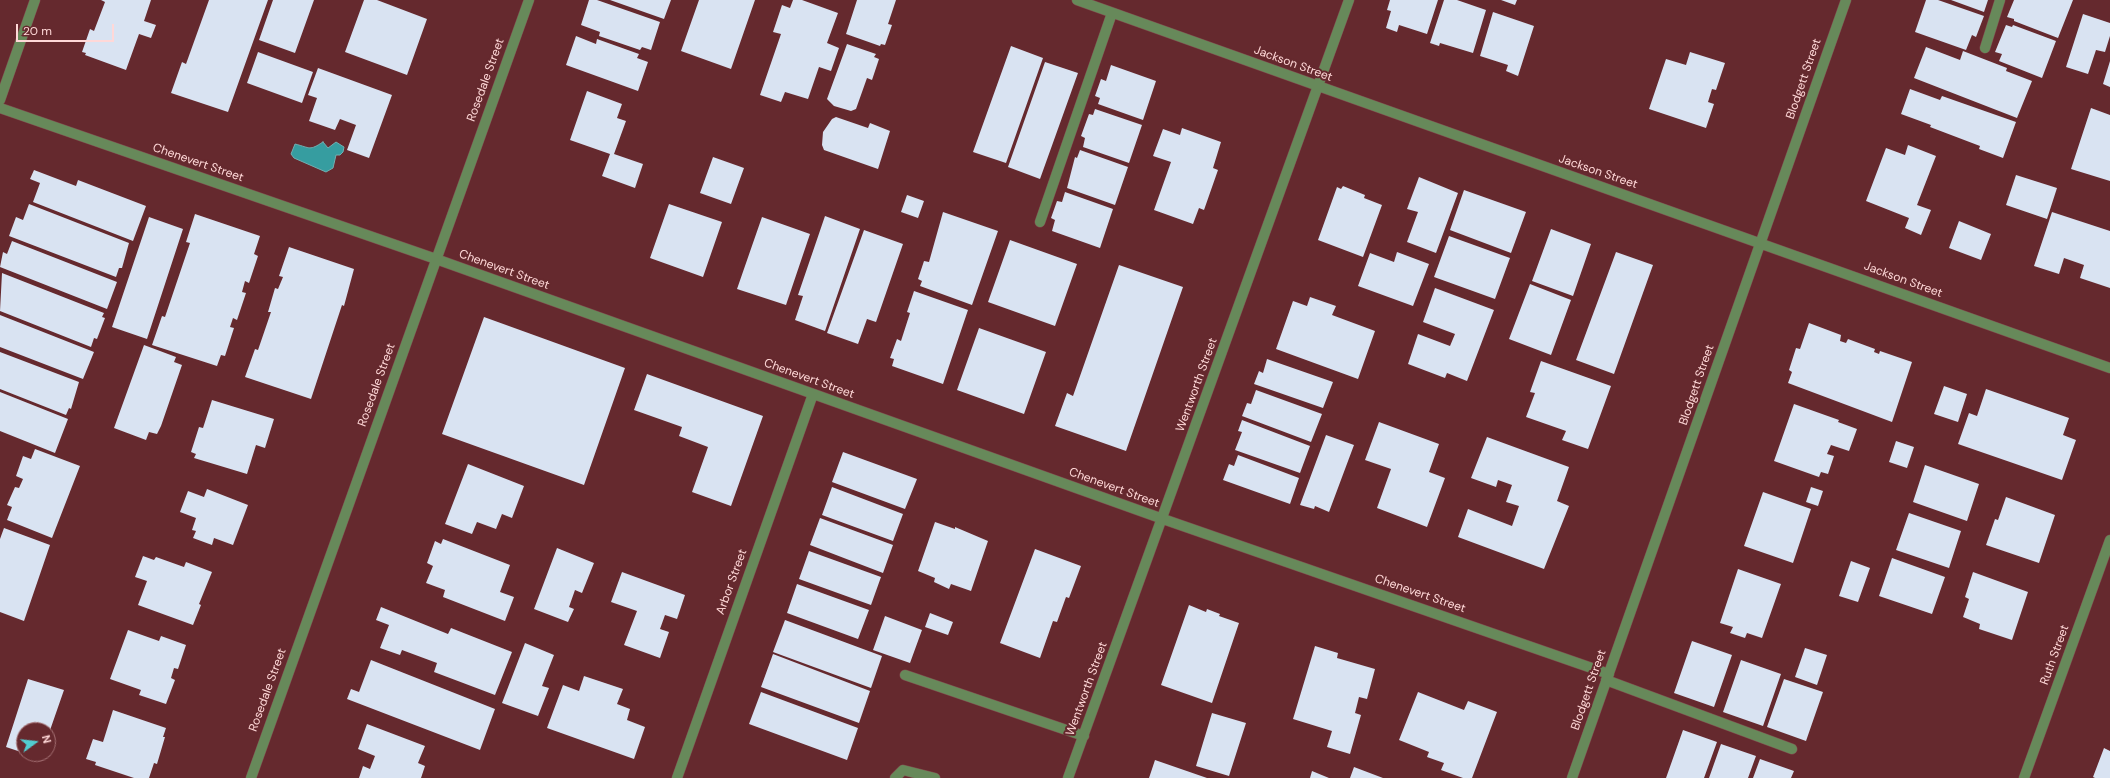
<!DOCTYPE html>
<html>
<head>
<meta charset="utf-8">
<style>
	body { margin:0 }
	#map { position:relative; width:2110px; height:778px; overflow:hidden; background:#65292e; font-family:"DM Sans",sans-serif }
	canvas { display:block }
	.north { position:absolute; left:16px; top:722px; width:40px; height:40px; box-sizing:border-box; background:#65292e; border:1px solid #a36f72; border-radius:50%; rotate:75deg; font-size:11px; font-weight:700; line-height:16px; text-align:center; color:#ffd8d8 }
	.north::after { content:''; display:block; margin:auto; width:14px; height:18px; background:#52cdd0; clip-path:polygon(50% 0,100% 100%,50% 72%,0 100%) }
	.scale { position:absolute; left:16px; top:24px; width:98px; height:18px; box-sizing:border-box; border:2px solid #ffd8d8; border-top:0; padding-left:5px; font-size:12px; line-height:14px; white-space:nowrap; color:#ffd8d8; -webkit-text-stroke:3px #65292e; paint-order:stroke }
</style>
</head>
<body>
<div id="map">
<canvas width="2110" height="778"></canvas>
<div class="north">N</div>
<div class="scale">20 m</div>
</div>
<script>
const g = document.querySelector('canvas').getContext('2d');
g.lineJoin = 'round';
function paint(path, color) {
  g.fillStyle = color;
  g.fill(path, 'evenodd');
}
function strokePath(path, color, width, dash) {
  g.strokeStyle = color;
  g.lineWidth = width;
  g.lineCap = dash ? 'butt' : 'round';
  g.setLineDash(dash || []);
  g.stroke(path);
}
function write(font, color, halo, rows, align = 'center') {
  g.font = font + ' "DM Sans",sans-serif';
  g.lineWidth = 4;
  g.setLineDash([]);
  g.textBaseline = 'middle';
  g.strokeStyle = halo;
  g.fillStyle = color;
  for (const [text, x, y, turn = 0] of rows) {
    g.save();
    g.translate(x, y);
    g.rotate((+turn || 0) * Math.PI / 180);
    g.textAlign = isNaN(turn) ? turn : align;
    if (halo) g.strokeText(text, 0, 0);
    g.fillText(text, 0, 0);
    g.restore();
  }
}
const water = new Path2D(`
	M323,142L328,148L336,142L344,147L343,152L340,155H336L333,168L326,172L294,158L291,154L295,144C311,148 309,151 323,142Z`);
paint(water, '#369da0');
strokePath(water, '#72afb1', 1);
paint(new Path2D(`
	M101,0H151L144,21L156,25L151,38L139,34L126,70L85,55L86,53L82,52L90,29L94,31L105,2Z
	M209,0H268L228,112L171,93L182,62L186,64Z
	M273,0H314L295,53L259,40Z
	M364,0H377L427,19L407,75L345,52Z
	M589,0H597L660,22L651,50L642,47L640,50L599,36L600,32L581,25Z
	M610,0H671L664,19Z
	M699,0H755L731,69L681,51Z
	M793,0H802L838,13L827,43L839,48L831,71L819,67L808,99L785,92L781,102L760,95L781,34L773,32L782,5L790,8Z
	M857,0H896L888,24L892,25L885,45L881,44L880,46L846,34Z
	M1390,0H1438L1427,34L1399,25L1397,32L1386,28L1391,11L1387,10Z
	M1444,0H1457L1486,10L1473,53L1440,43L1439,46L1430,43Z
	M1501,0H1517L1515,5Z
	M1926,0H1938L1984,16L1976,37L1972,35L1966,50L1915,32Z
	M1951,0H1988L1984,12Z
	M2014,0H2073L2058,38L2014,21V19L2007,17Z
	M1493,12L1534,26L1518,76L1506,71L1508,65L1480,56Z
	M2083,14L2110,23V36L2105,52L2096,50L2088,74L2066,67Z
	M2006,25L2012,27L2013,25L2056,41L2042,78L1999,61L2002,54L1995,52Z
	M576,36L596,44L597,39L639,54L637,58L648,62L638,91L566,65Z
	M847,44L876,54L874,57L879,59L872,80L867,78L856,109L851,111L834,106L827,99Z
	M1011,46L1043,58L1006,163L973,152Z
	M1926,47L1960,60L1963,51L2007,68L2006,71L2032,81L2017,118L1914,78Z
	M258,52L313,72L302,103L247,83Z
	M1690,52L1725,63L1716,90L1712,89L1708,102L1714,104L1706,128L1649,109L1666,59L1686,65Z
	M2110,61V87L2103,84Z
	M1045,62L1078,73L1040,179L1008,167Z
	M1111,65L1156,81L1143,120L1098,104L1100,98L1095,96L1101,79L1106,81Z
	M318,68L392,95L369,158L347,150L356,125L340,119L335,130L309,121L317,98L308,95Z
	M1910,89L1940,100L1942,96L2016,122L2003,158L1979,149L1980,146L1930,127L1931,125L1901,114Z
	M587,91L622,104L617,118L626,121L614,154L643,164L635,188L602,176L610,154L570,140Z
	M2091,108L2110,115V181L2071,169Z
	M1095,109L1142,125L1129,163L1083,147L1085,138L1081,136L1089,114L1093,115Z
	M836,117L868,128L870,123L890,131L878,169L824,150L822,145L823,132L832,119Z
	M1182,128L1221,142L1213,168L1218,170L1204,210L1199,208L1193,224L1154,210L1171,162L1153,156L1163,129L1180,135Z
	M1908,145L1936,156L1917,205L1931,210L1921,235L1905,228L1909,218L1866,201L1886,148L1905,155Z
	M1080,150L1128,167L1115,205L1067,188L1075,157L1077,158Z
	M713,157L744,168L731,204L700,193Z
	M34,170L76,186L78,180L146,206L133,241L33,202L40,183L30,179Z
	M2016,175L2057,188L2047,219L2006,205Z
	M1419,177L1458,193L1436,253L1407,242L1418,212L1407,209Z
	M1343,186L1365,195L1364,198L1382,205L1363,257L1318,240L1337,187L1341,189Z
	M1464,190L1526,212L1511,253L1450,230Z
	M1065,192L1113,209L1100,248L1052,231L1055,220L1051,218L1057,201L1062,202Z
	M907,195L924,201L918,218L901,212Z
	M29,204L129,243L122,268H119L116,277L9,236L16,217L23,220Z
	M669,204L722,222L703,277L650,258Z
	M943,212L998,231L972,305L920,286L922,281L918,279L924,261L929,262Z
	M2052,212L2110,231V288L2080,278L2084,265L2064,258L2059,274L2034,266Z
	M195,214L260,236L254,254L258,256L249,283L245,281L242,292L246,293L237,320L233,318L230,327L234,328L225,356L221,355L217,366L152,345L162,316L165,317L190,243L186,242Z
	M825,216L860,229L825,331L795,320L803,296L798,295Z
	M149,217L183,229L147,339L112,327Z
	M762,217L810,234L786,305L737,289Z
	M1959,221L1991,234L1981,260L1949,248Z
	M1551,229L1591,244L1573,296L1532,281Z
	M864,230L903,244L876,322L867,319L858,344L827,333Z
	M1449,236L1510,258L1495,299L1434,277Z
	M1010,240L1077,264L1055,326L988,302Z
	M12,241L117,282L107,309L0,267L3,252L7,254Z
	M289,247L354,269L344,306L342,305L311,399L245,377L255,349L258,350L271,312H268L275,288L278,289L283,277L279,276Z
	M1397,252L1429,264L1413,306L1358,286L1370,253L1394,262Z
	M1616,252L1653,265L1614,374L1576,360Z
	M1119,265L1183,287L1126,451L1055,426L1067,393L1073,396Z
	M2,273L104,313L102,317L105,318L97,339L94,338L91,347L0,311Z
	M1530,284L1571,300L1551,355L1509,339Z
	M1435,288L1494,310L1467,381L1447,373L1445,378L1408,364L1418,334L1450,346L1455,334L1423,322Z
	M914,291L968,310L943,384L892,366L894,359L890,358L897,339L901,341L910,313L907,312Z
	M1310,297L1336,306L1332,315L1375,331L1358,379L1276,349L1293,301L1307,306Z
	M0,315L94,352L83,379L0,347Z
	M484,317L625,368L584,485L442,434Z
	M1809,323L1841,335L1840,341L1846,343L1848,339L1875,349L1874,352L1879,354L1880,351L1912,362L1892,422L1788,383L1792,372L1789,370L1796,348L1800,349Z
	M979,328L1046,352L1024,414L957,390Z
	M144,345L176,357L174,362L182,365L161,426L157,434L149,432L146,440L114,428Z
	M0,352L79,382L71,409L69,408L66,415L0,389Z
	M1267,359L1333,382L1323,408L1254,384L1259,371L1263,373Z
	M1541,361L1611,386L1588,449L1562,440L1566,431L1526,417L1535,393L1530,392Z
	M647,374L763,416L731,506L692,492L708,447L679,436L682,427L634,410Z
	M1944,386L1967,394L1958,422L1934,414Z
	M1986,389L2069,418L2063,435L2076,440L2062,480L1958,444L1969,413L1977,416Z
	M1256,390L1322,414L1311,442L1242,416L1247,403L1251,404Z
	M0,392L68,419L55,453L0,431Z
	M212,400L274,419L265,448L256,445L247,474L194,458L196,454L191,452L199,427L203,428Z
	M1794,404L1839,420L1838,422L1857,429L1849,451L1831,445L1827,454L1834,456L1828,474L1821,472L1819,477L1774,461Z
	M1242,420L1310,446L1300,473L1235,450L1242,432L1238,431Z
	M1379,422L1439,444L1429,472L1445,478L1427,527L1377,508L1391,469L1365,460Z
	M1326,435L1354,445L1329,512L1315,506L1314,509L1300,505Z
	M1487,437L1569,467L1557,501L1569,506L1544,569L1458,537L1468,509L1512,526L1519,506L1506,502L1512,485L1498,480L1496,487L1471,478Z
	M1896,441L1914,447L1907,468L1889,462Z
	M35,449L80,466L52,538L7,520L12,507L7,505L15,487L19,488L23,479L16,476L23,456L31,459Z
	M843,452L917,479L905,509L832,482Z
	M1238,455L1299,478L1290,504L1223,480L1229,464L1234,466Z
	M468,464L524,486L512,518L502,514L496,529L477,522L472,534L445,524Z
	M1925,465L1979,484L1967,521L1913,502Z
	M832,487L903,514L893,541L822,515Z
	M1811,487L1823,491L1818,506L1806,502Z
	M207,489L248,505L233,545L214,538L212,545L193,538L196,531L192,530L196,518L180,512L188,491L204,497Z
	M1763,492L1811,509L1793,563L1744,546Z
	M2006,497L2055,515L2039,563L1986,545L1995,519L1998,520Z
	M1909,513L1961,531L1949,568L1896,550Z
	M820,518L893,545L883,573L810,545Z
	M935,522L955,529V527L988,541L971,591L951,584L949,589L934,582L935,578L918,571Z
	M4,528L50,545L24,621L0,612V539Z
	M443,539L510,565L500,592L514,597L505,621L443,597L445,590L426,583L433,566L427,563L435,541L441,544Z
	M557,548L594,563L582,593L575,590L569,607L574,609L568,622L534,609Z
	M1035,549L1081,566L1069,598L1066,597L1057,622L1053,621L1040,658L1000,643Z
	M809,551L881,577L871,605L799,579Z
	M143,556L154,560L156,557L184,567L186,562L212,572L199,604L201,605L193,625L138,605L147,581L135,577Z
	M1892,558L1945,577L1932,614L1879,596Z
	M1851,561L1870,568L1858,602L1839,596Z
	M1738,569L1781,584L1762,638L1747,633L1745,638L1730,633L1733,627L1720,623Z
	M622,572L685,595L677,619L665,615L660,629L669,632L660,658L624,645L637,611L611,602Z
	M1973,572L2028,592L2012,640L1979,629L1980,624L1963,617L1969,599L1965,597Z
	M797,584L869,610L858,639L787,613Z
	M1189,605L1206,612L1207,609L1220,614L1219,616L1239,623L1212,703L1161,685Z
	M381,607L448,634L451,628L512,652L495,695L434,672L437,663L402,650L400,655L380,648L389,625L376,620Z
	M930,613L953,622L948,635L925,627Z
	M885,616L922,630L910,663L873,650Z
	M785,620L882,656L871,688L773,652Z
	M128,630L159,641L161,636L186,645L178,669L174,668L171,678L175,680L166,704L139,695L141,690L110,679Z
	M1692,641L1732,655L1714,707L1674,693Z
	M525,643L554,655L542,686L549,688L538,716L502,703Z
	M1315,646L1338,653L1337,658L1375,669L1367,699L1359,697L1355,713L1361,715L1350,754L1327,747L1332,731L1293,719Z
	M1805,648L1827,655L1817,685L1795,677Z
	M773,654L870,691L859,723L761,687Z
	M371,660L495,709L480,750L347,699L351,689L359,692Z
	M1741,660L1781,674L1763,726L1723,712Z
	M584,676L623,689L617,704L630,709L627,720L645,727L634,759L547,728L563,685L579,691Z
	M28,679L64,690L48,736V730H24V753L6,747Z
	M1784,679L1823,692L1806,741L1767,727Z
	M761,692L858,728L847,760L749,724Z
	M1418,692L1464,710L1468,701L1497,712L1472,778H1463L1441,770L1444,763L1427,757L1429,752L1399,740Z
	M113,710L166,728L163,737H165L157,764L154,763L149,778H134L95,765L96,762L86,759L93,739L103,742Z
	M1212,713L1246,723L1229,776L1196,766Z
	M367,724L425,746L418,763L425,766L421,778H359L363,766L370,769L375,756L358,749Z
	M1683,730L1717,742L1704,778H1666Z
	M1721,744L1756,756L1748,778H1709Z
	M2104,748L2110,751V778H2095L2093,777Z
	M28,754H42L41,758Z
	M1760,759L1794,771L1791,778H1753Z
	M1155,760L1207,778H1149Z
	M1354,767L1383,778H1350Z
	M1312,771L1329,778H1310Z`), '#d9e3f2');
const minor = new Path2D(`
	M1077,0L2110,368
	M1985,48L2000,0
	M0,100L35,0
	M0,108L436,259L1163,519L1609,674
	M1040,222L1112,13
	M905,675L1084,736
	M1606,680L1792,749
	M251,778L529,0
	M677,778L813,394
	M895,778L903,770L935,778
	M1068,778L1349,0
	M1572,778L1846,0
	M2024,778L2110,540`);
strokePath(minor, '#81484d', 11);
strokePath(minor, '#67895a', 10);
write('12px', '#ffd8d8', '#65292e', [
	["Jackson Street",1293,64,20],
	["Blodgett Street",1804,79,-71],
	["Rosedale Street",486,80,-70],
	["Chenevert Street",198,163,19],
	["Jackson Street",1598,172,19],
	["Chenevert Street",504,270,20],
	["Jackson Street",1903,280,20],
	["Chenevert Street",809,379,20],
	["Rosedale Street",377,385,-70],
	["Wentworth Street",1197,385,-70],
	["Blodgett Street",1697,385,-71],
	["Chenevert Street",1114,488,20],
	["Arbor Street",732,582,-70],
	["Chenevert Street",1420,594,19],
	["Ruth Street",2055,655,-70],
	["Wentworth Street",1087,689,-70],
	["Rosedale Street",268,690,-70],
	["Blodgett Street",1589,690,-71]
]);
</script>
</body>
</html>
